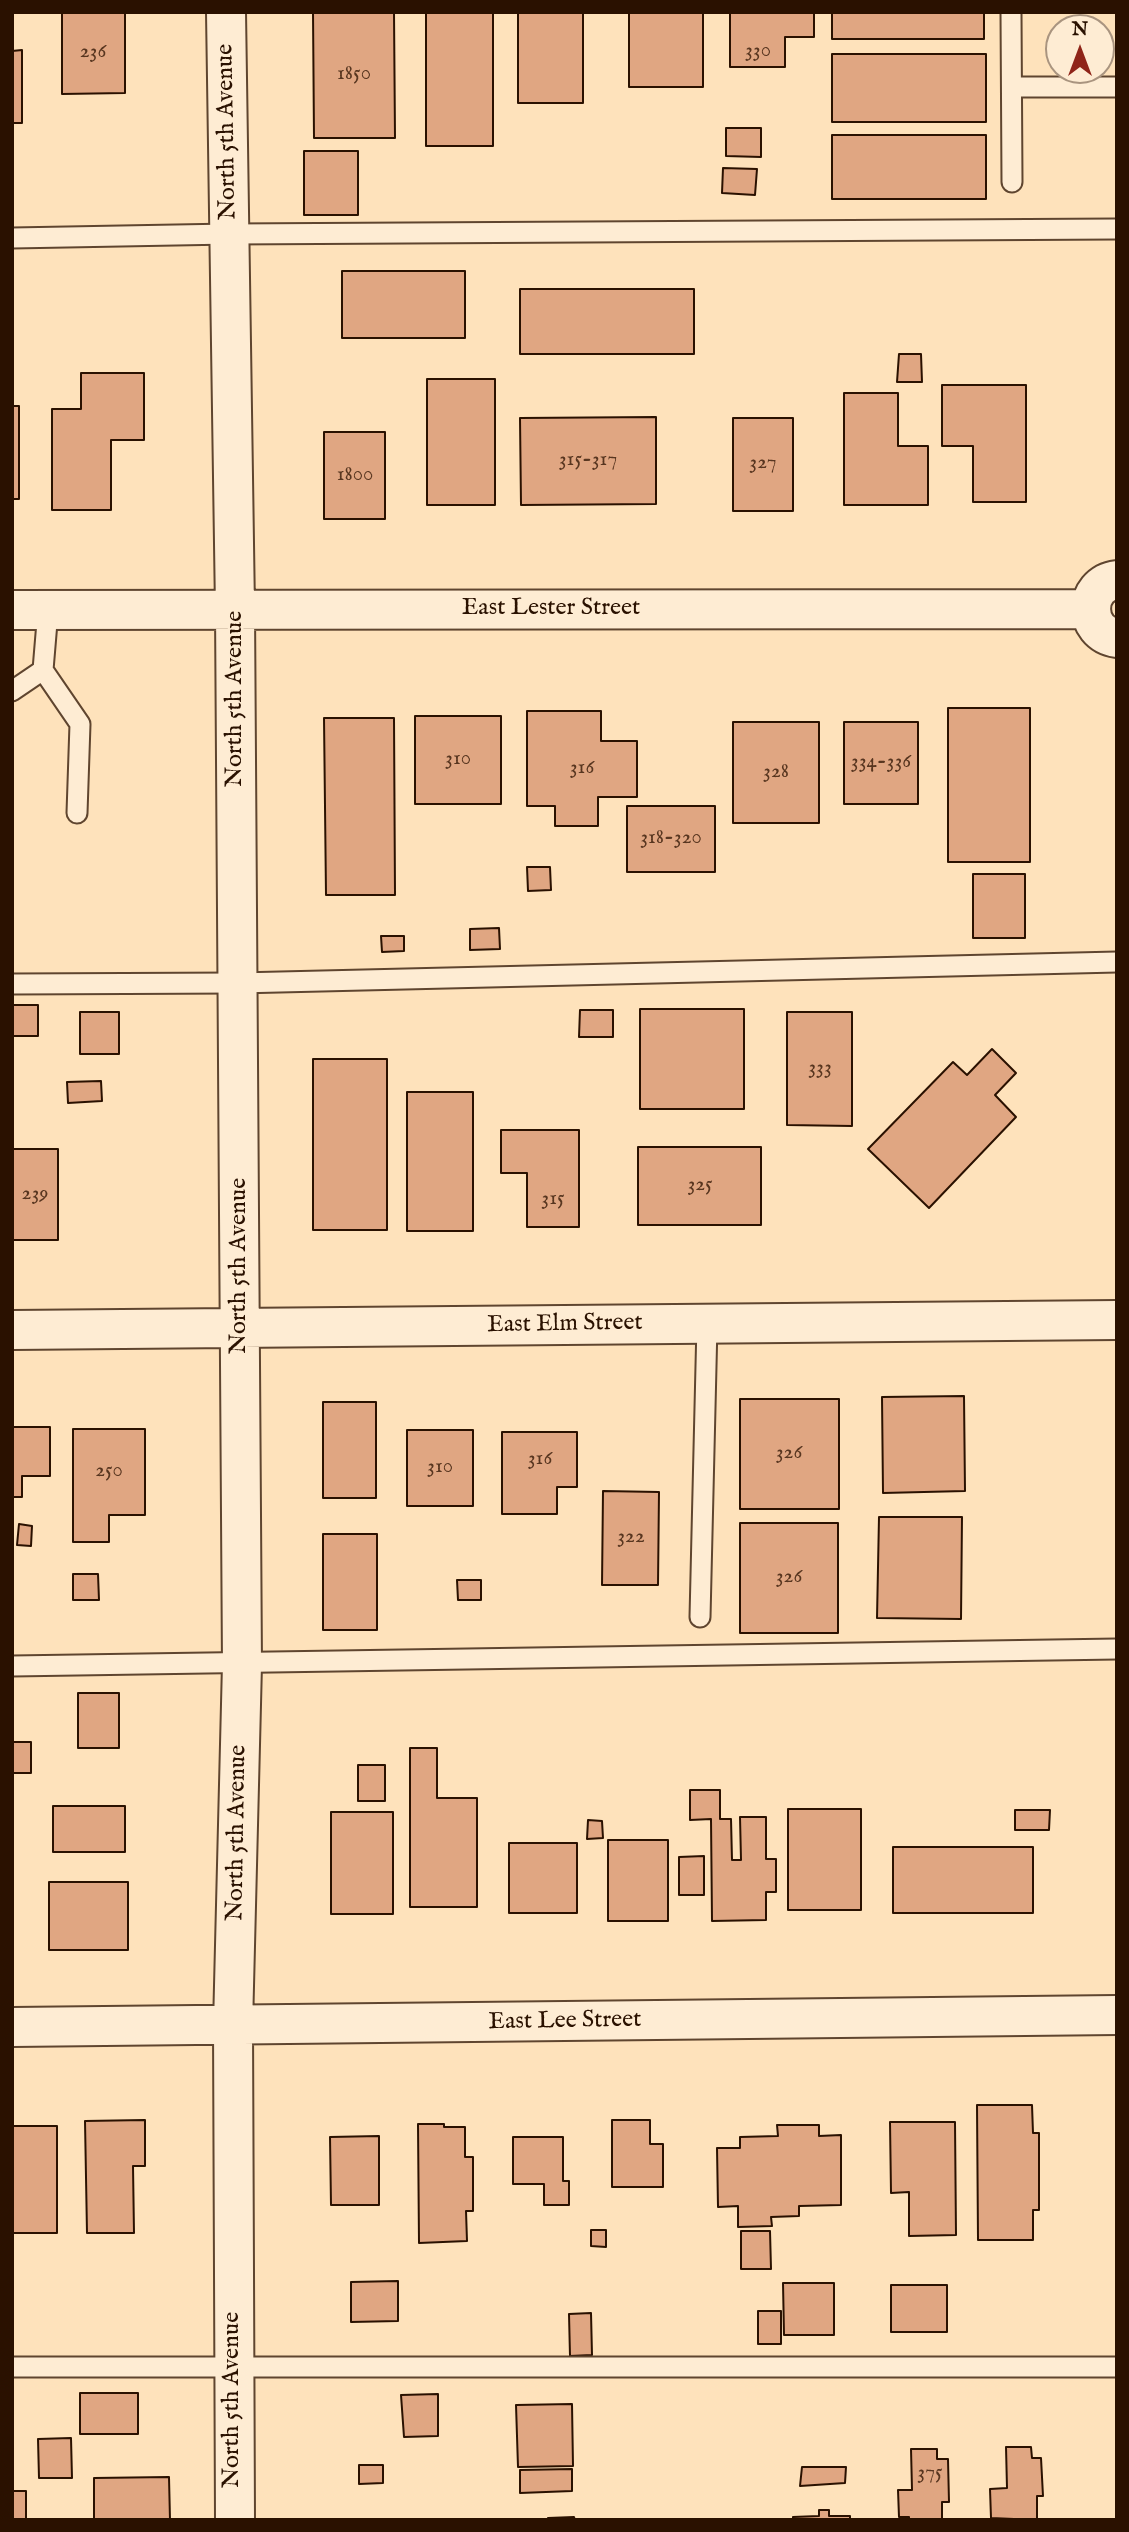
<!DOCTYPE html>
<html>
<head>
<meta charset="utf-8">
<style>
	body { margin:0 }
	#map { position:relative; width:1129px; height:2532px; overflow:hidden; background:#fee2bb; font-family:"IM FELL English",serif }
	canvas { display:block }
	.frame { position:absolute; inset:0; border:14px solid #2a1100; pointer-events:none }
	.north { position:absolute; left:1045px; top:14px; width:70px; height:70px; box-sizing:border-box; background:#feecd3; border:2px solid #a9947f; border-radius:50%; rotate:0deg; font-size:19px; font-weight:700; line-height:28px; text-align:center; color:#2a1100 }
	.north::after { content:''; display:block; margin:auto; width:24px; height:32px; background:#8f2418; clip-path:polygon(50% 0,100% 100%,50% 72%,0 100%) }
</style>
</head>
<body>
<div id="map">
<canvas width="1129" height="2532"></canvas>
<div class="frame"></div>
<div class="north">N</div>
</div>
<script>
const g = document.querySelector('canvas').getContext('2d');
g.lineJoin = 'round';
function paint(path, color) {
  g.fillStyle = color;
  g.fill(path, 'evenodd');
}
function strokePath(path, color, width, dash) {
  g.strokeStyle = color;
  g.lineWidth = width;
  g.lineCap = dash ? 'butt' : 'round';
  g.setLineDash(dash || []);
  g.stroke(path);
}
function write(font, color, halo, rows, align = 'center') {
  g.font = font + ' "IM FELL English",serif';
  g.lineWidth = 5;
  g.setLineDash([]);
  g.textBaseline = 'middle';
  g.strokeStyle = halo;
  g.fillStyle = color;
  for (const [text, x, y, turn = 0] of rows) {
    g.save();
    g.translate(x, y);
    g.rotate((+turn || 0) * Math.PI / 180);
    g.textAlign = isNaN(turn) ? turn : align;
    if (halo) g.strokeText(text, 0, 0);
    g.fillText(text, 0, 0);
    g.restore();
  }
}
const building = new Path2D(`
	M62,12H125V93L62,94Z
	M313,12H394L395,138H314Z
	M426,12H493V146H426Z
	M518,12H583V103H518Z
	M629,12H703V87H629Z
	M730,12H814V37H785V67H730Z
	M832,12H984V39H832Z
	M22,50V123H12V51Z
	M832,54H986V122H832Z
	M726,128H761V157L726,156Z
	M832,135H986V199H832Z
	M304,151H358V215H304Z
	M723,168L757,169L755,195L722,193Z
	M342,271H465V338H342Z
	M520,289H694V354H520Z
	M899,354H921L922,382H897Z
	M81,373H144V440H111V510H52V409H81Z
	M427,379H495V505H427Z
	M942,385H1026V502H973V446H942Z
	M844,393H898V446H928V505H844Z
	M12,406H19V499H12Z
	M656,417V504L521,505L520,418Z
	M733,418H793V511H733Z
	M324,432H385V519H324Z
	M948,708H1030V862H948Z
	M527,711H601V741H637V797H598V826H555V806H527Z
	M415,716H501V804H415Z
	M324,718H394L395,895H326Z
	M733,722H819V823H733Z
	M844,722H918V804H844Z
	M627,806H715V872H627Z
	M527,867H550L551,890L528,891Z
	M973,874H1025V938H973Z
	M499,928L500,949L470,950V929Z
	M381,936H404V951L382,952Z
	M12,1005H38V1036H12Z
	M640,1009H744V1109H640Z
	M580,1010H613V1037H579Z
	M80,1012H119V1054H80Z
	M787,1012H852V1126L787,1125Z
	M992,1049L1016,1073L995,1095L1016,1117L929,1208L868,1149L953,1062L967,1075Z
	M313,1059H387V1230H313Z
	M101,1081L102,1101L68,1103L67,1082Z
	M407,1092H473V1231H407Z
	M501,1130H579V1227H527V1173H501Z
	M638,1147H761V1225H638Z
	M12,1149H58V1240H12Z
	M964,1396L965,1491L883,1493L882,1397Z
	M740,1399H839V1509H740Z
	M323,1402H376V1498H323Z
	M12,1427H50V1476H22V1497H12Z
	M73,1429H145V1515H109V1542H73Z
	M407,1430H473V1506H407Z
	M502,1432H577V1487H557V1514H502Z
	M603,1491L659,1492L658,1585H602Z
	M879,1517H962L961,1619L877,1618Z
	M740,1523H838V1633H740Z
	M19,1524L32,1526L31,1546L17,1545Z
	M323,1534H377V1630H323Z
	M73,1574H98L99,1600H73Z
	M457,1580H481V1600H458Z
	M78,1693H119V1748H78Z
	M12,1742H31V1773H12Z
	M410,1748H437V1798H477V1907H410Z
	M358,1765H385V1801H358Z
	M690,1790H720V1819H731L732,1860H741L740,1817H766V1859H776V1892H766V1920L712,1921L711,1819L690,1820Z
	M53,1806H125V1852H53Z
	M788,1809H861V1910H788Z
	M1015,1810H1050L1049,1830H1015Z
	M331,1812H393V1914H331Z
	M588,1820L602,1821L603,1838L587,1839Z
	M608,1840H668V1921H608Z
	M509,1843H577V1913H509Z
	M893,1847H1033V1913H893Z
	M704,1856V1895H679V1857Z
	M49,1882H128V1950H49Z
	M977,2105H1032L1033,2133H1039V2210H1033V2240H978Z
	M145,2120V2166H133L134,2233H87L85,2121Z
	M612,2120H650V2144H663V2187H612Z
	M890,2122H955L956,2235L909,2236V2192L891,2193Z
	M418,2124H444V2127H465V2157H473V2211H466L467,2241L419,2243Z
	M777,2125H819V2136L841,2135V2205L799,2206V2216L771,2217L772,2226L738,2227V2206L718,2207L717,2148H740V2137L778,2136Z
	M12,2126H57V2233H12Z
	M379,2136V2205H331L330,2137Z
	M513,2137H563V2181H569V2205H544V2184H513Z
	M591,2230H606V2247L591,2246Z
	M741,2231H770L771,2269H741Z
	M398,2281V2321L351,2322V2282Z
	M783,2283H834V2335H784Z
	M891,2285H947V2332H891Z
	M758,2311H781V2344H758Z
	M591,2313L592,2355L570,2356L569,2314Z
	M80,2393H138V2434H80Z
	M438,2394V2436L404,2437L401,2395Z
	M572,2404L573,2466L518,2467L516,2405Z
	M71,2438L72,2478H39L38,2439Z
	M1006,2447H1031L1032,2458H1041L1043,2496H1037V2520L991,2518L990,2489L1007,2488Z
	M911,2449H937V2459H948L949,2502H942V2520H909V2517H899L898,2490H912Z
	M359,2465H383V2483L359,2484Z
	M802,2467H846L845,2483L800,2486Z
	M572,2469V2491L520,2493V2470Z
	M169,2477L170,2520H94V2478Z
	M12,2491H26V2520H12Z
	M819,2510H829V2516H850V2520H793V2517L819,2516Z
	M574,2517L575,2520H548V2518Z`);
paint(building, '#e0a682');
strokePath(building, '#2a1100', 2);
const service = new Path2D(`
	M1011,12L1012,182
	M1012,87H1117
	M12,238L230,234L1117,229
	M43,670L80,724L77,813
	M12,691L43,670L48,610
	M12,984L238,983L1117,962
	M700,1617L707,1324
	M12,1666L1117,1649
	M12,2367H1117`);
const minor = new Path2D(`
	M226,12L235,609L242,1664L233,2026L235,2520
	M1117,580C1083,584 1082,633 1117,638
	M12,610L1090,609
	M12,1330L1117,1320
	M12,2027L1117,2015`);
strokePath(service, '#5f452f', 23);
strokePath(minor, '#5f452f', 42);
strokePath(service, '#feecd3', 19);
strokePath(minor, '#feecd3', 38);
write('21px', '#583620', null, [
	["330",758,52],
	["236",93,53],
	["1850",354,75],
	["315-317",588,461],
	["327",763,464],
	["1800",355,476],
	["310",458,760],
	["334-336",881,763],
	["316",582,769],
	["328",776,773],
	["318-320",671,839],
	["333",820,1069],
	["325",700,1186],
	["239",35,1195],
	["315",553,1200],
	["326",789,1454],
	["316",540,1460],
	["310",440,1468],
	["250",109,1472],
	["322",631,1538],
	["326",789,1578],
	["375",930,2474]
]);
write('24px', '#2a1100', '#feecd3', [
	["North 5th Avenue",228,132,-91],
	["East Lester Street",551,609],
	["North 5th Avenue",236,699,-90],
	["North 5th Avenue",240,1266,-90],
	["East Elm Street",565,1325,-1],
	["North 5th Avenue",238,1833,-89],
	["East Lee Street",565,2022,-1],
	["North 5th Avenue",233,2400,-90]
]);
</script>
</body>
</html>
